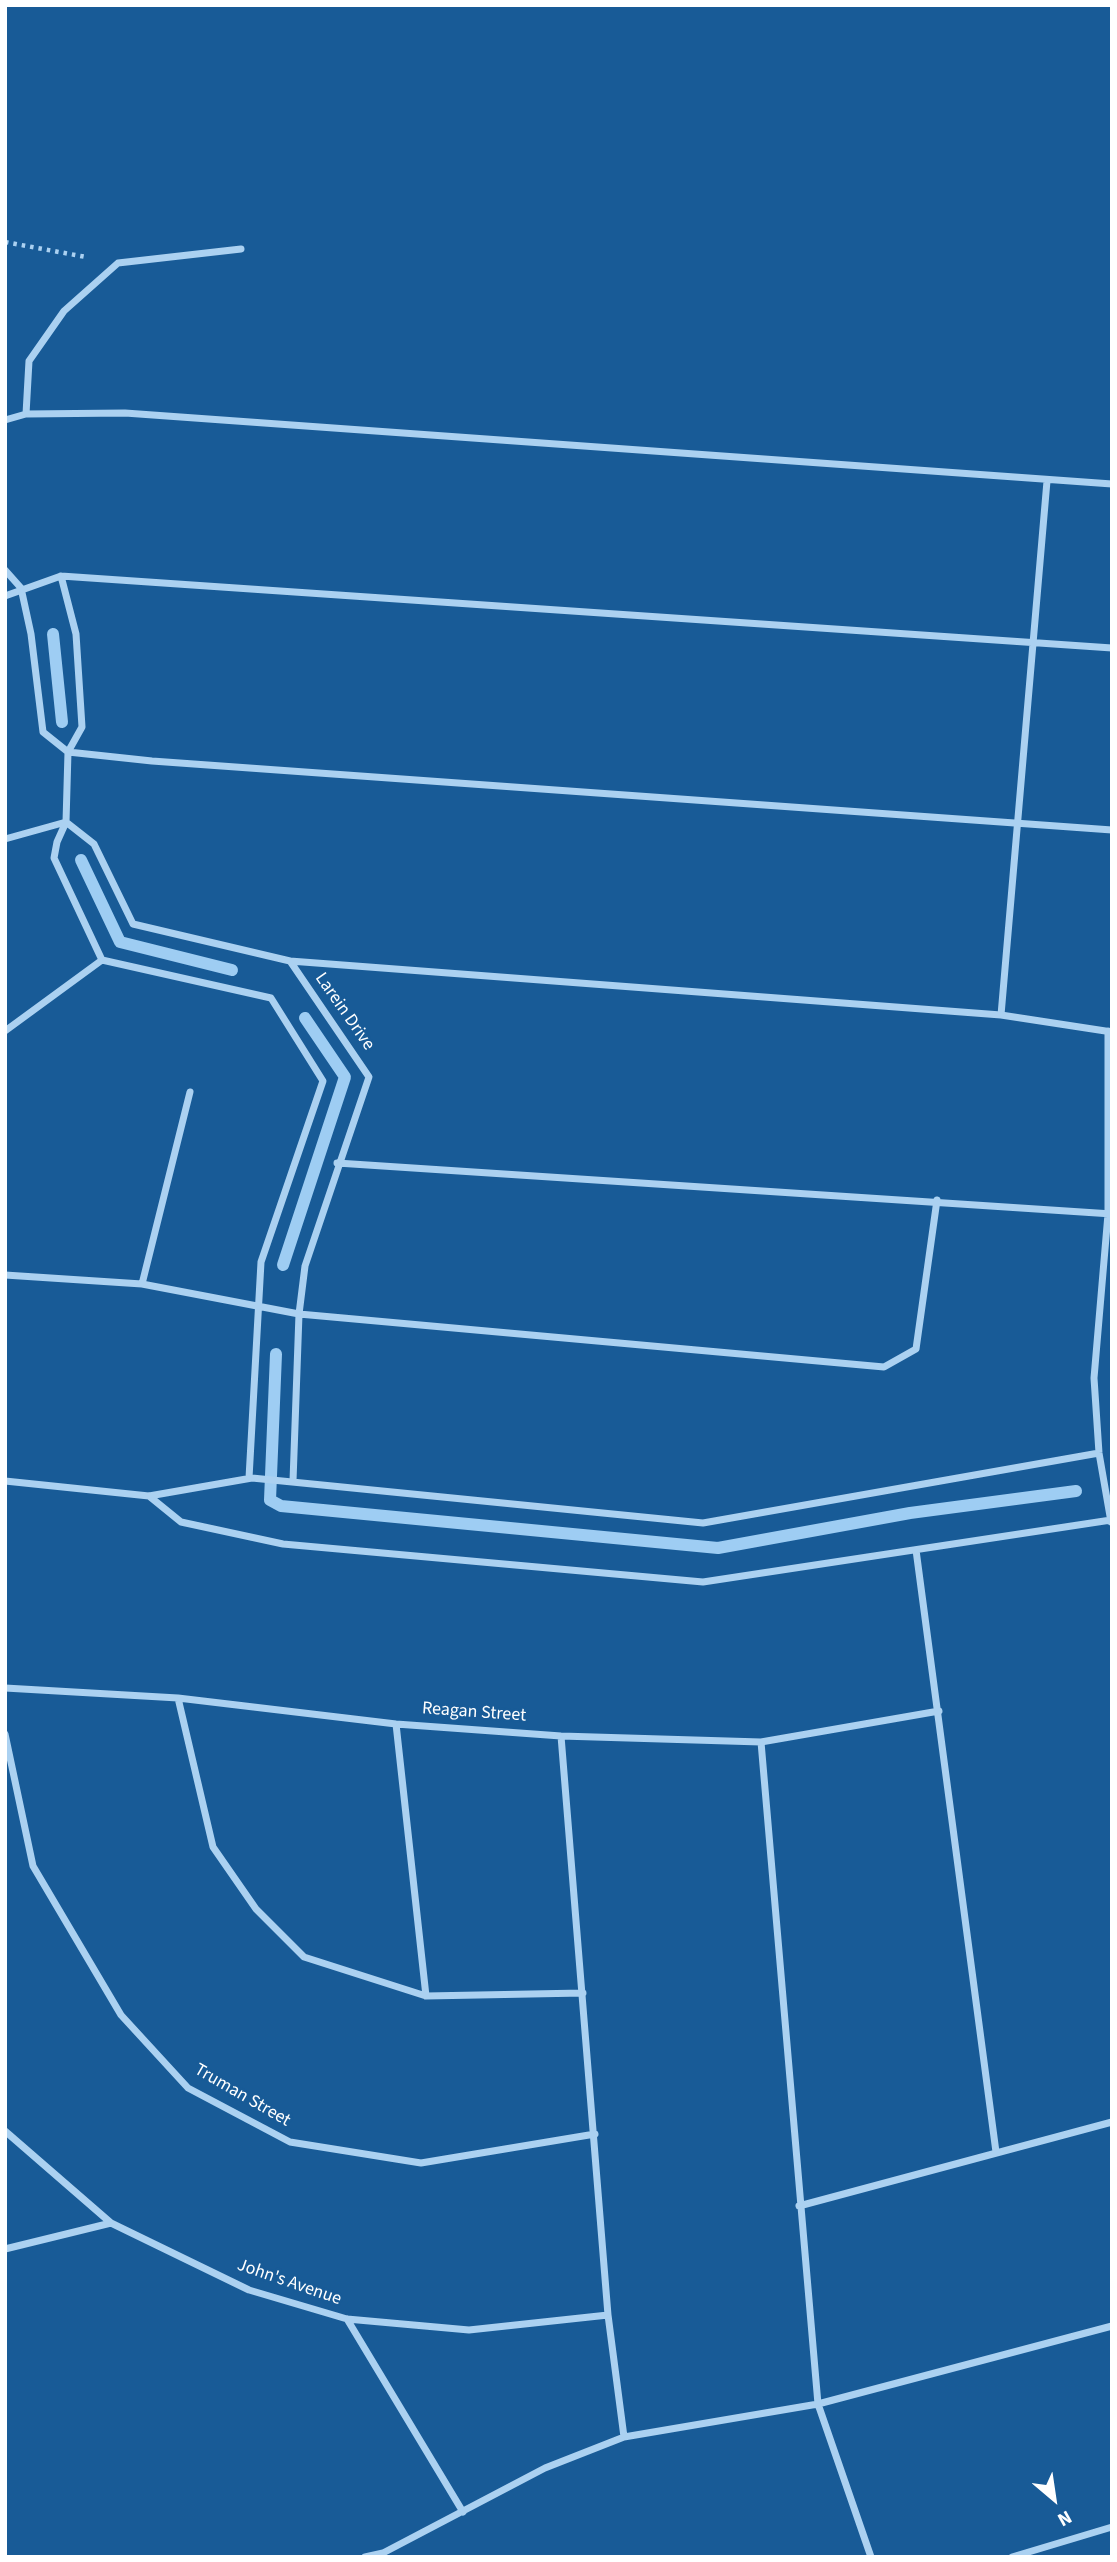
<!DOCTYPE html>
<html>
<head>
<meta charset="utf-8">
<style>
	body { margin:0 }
	#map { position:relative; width:1117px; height:2562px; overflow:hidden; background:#185b97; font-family:"Source Sans 3",sans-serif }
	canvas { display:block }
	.frame { position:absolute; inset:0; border:7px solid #fff; pointer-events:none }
	.north { position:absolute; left:1019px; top:2464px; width:70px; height:70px; -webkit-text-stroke:5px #185b97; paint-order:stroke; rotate:151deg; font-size:19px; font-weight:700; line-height:28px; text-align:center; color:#fff }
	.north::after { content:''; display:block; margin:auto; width:24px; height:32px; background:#fff; clip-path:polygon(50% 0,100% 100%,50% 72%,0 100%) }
</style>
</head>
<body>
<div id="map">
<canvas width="1117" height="2562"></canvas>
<div class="frame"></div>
<div class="north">N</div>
</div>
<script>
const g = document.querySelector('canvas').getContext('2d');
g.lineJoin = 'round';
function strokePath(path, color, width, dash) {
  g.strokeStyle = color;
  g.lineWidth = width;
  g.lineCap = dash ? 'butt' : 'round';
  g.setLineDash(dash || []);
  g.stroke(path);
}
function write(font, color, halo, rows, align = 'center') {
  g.font = font + ' "Source Sans 3",sans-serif';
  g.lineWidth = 5;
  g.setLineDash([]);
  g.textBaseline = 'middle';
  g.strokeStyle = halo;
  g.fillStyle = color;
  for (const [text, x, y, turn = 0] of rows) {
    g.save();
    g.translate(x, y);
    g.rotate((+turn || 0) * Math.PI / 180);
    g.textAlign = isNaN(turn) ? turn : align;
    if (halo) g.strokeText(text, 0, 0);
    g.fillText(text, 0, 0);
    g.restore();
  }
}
strokePath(new Path2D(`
	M53,634L62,722
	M81,860L120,942L232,970
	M283,1265L345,1077L305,1018
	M276,1354L270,1500L281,1506L718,1548L910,1513L1076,1491`), '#9ecdf3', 12);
strokePath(new Path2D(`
	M5,242L86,257`), '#abd1f1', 4.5, [3.5, 5]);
strokePath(new Path2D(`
	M241,249L118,263L64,311L29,361L26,414L125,413L1112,484
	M5,420L26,414
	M5,570L21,588
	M61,576L76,634L82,727L68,752L66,822L57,842L54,858L102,960L271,998L323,1081L261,1262L249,1478
	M21,588L31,634L43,732L68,752L152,761L1112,830
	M5,596L61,576L1112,648
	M66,822L94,844L133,924L290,961L369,1077L305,1266L299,1314L293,1481
	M5,839L66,822
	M290,961L1001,1015L1112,1032
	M1001,1015L1047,481
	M5,1031L102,960
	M1108,1031V1214L1094,1378L1099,1453L1111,1522
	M337,1163L1112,1214
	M5,1275L142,1284L299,1314L884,1367L916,1349L937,1200
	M142,1284L190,1092
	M5,1481L149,1496L252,1478L703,1523L1099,1453
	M149,1496L181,1522L283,1544L703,1582L1111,1520
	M916,1550L996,2152
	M5,1688L178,1698L396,1724L561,1736L761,1742L939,1711
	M178,1698L213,1847L256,1909L304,1957L426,1996L583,1993
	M396,1724L426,1996
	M5,1734L33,1866L121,2015L188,2088L290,2142L421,2163L595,2134
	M561,1736L608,2315L624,2437
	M761,1742L818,2404L871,2557
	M5,2131L111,2223L249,2290L347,2319L469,2330L608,2315
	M799,2206L1112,2122
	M5,2249L111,2223
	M347,2319L463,2512
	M365,2557L383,2553L545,2468L624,2437L818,2404L1112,2326
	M1012,2557L1112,2527`), '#abd1f1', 7);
write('18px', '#fff', '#185b97', [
	["Larein Drive",344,1012,55],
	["Reagan Street",474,1713,4],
	["Truman Street",242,2096,30],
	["John's Avenue",289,2283,19]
]);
</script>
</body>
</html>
